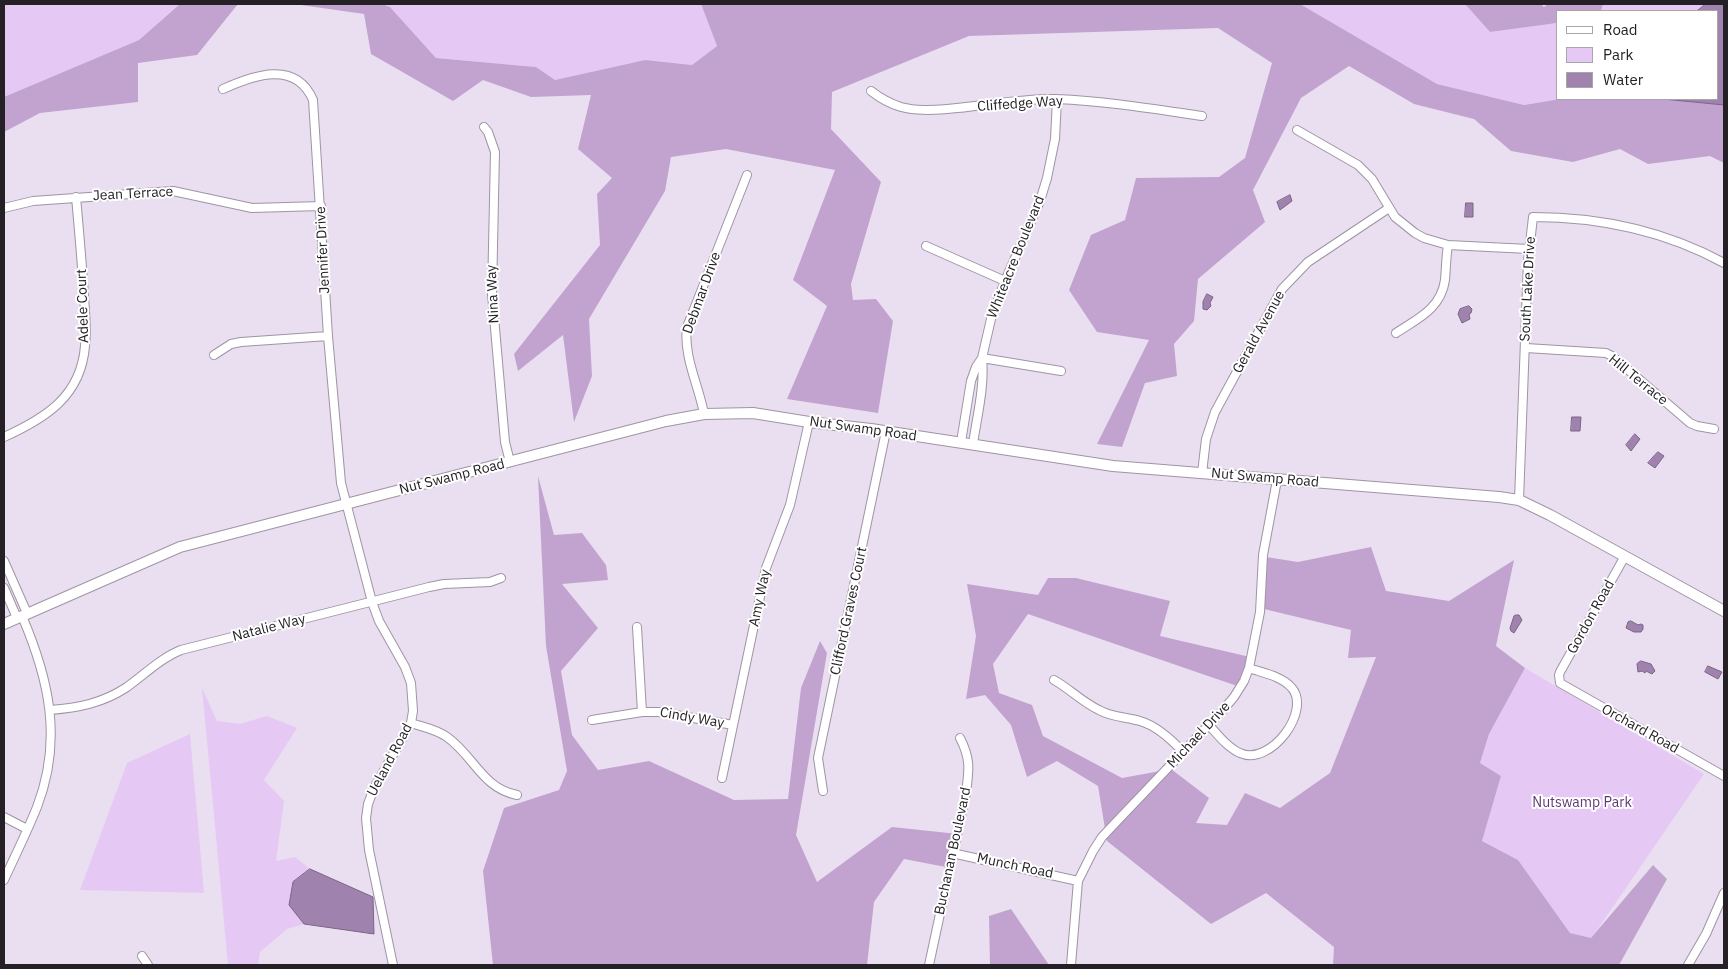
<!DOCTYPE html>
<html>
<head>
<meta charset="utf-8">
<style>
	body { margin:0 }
	#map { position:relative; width:1728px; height:969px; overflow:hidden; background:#eadff0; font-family:"IBM Plex Sans",sans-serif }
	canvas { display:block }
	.frame { position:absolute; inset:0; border:5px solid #242026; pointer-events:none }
	.legend { position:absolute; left:1556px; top:10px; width:162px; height:90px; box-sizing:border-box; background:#fff; border:1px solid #a7a6a8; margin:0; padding:6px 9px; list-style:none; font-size:15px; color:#242026 }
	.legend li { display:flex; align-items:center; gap:10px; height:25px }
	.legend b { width:25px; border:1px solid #a7a6a8 }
</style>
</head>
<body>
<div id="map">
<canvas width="1728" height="969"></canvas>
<div class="frame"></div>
<ul class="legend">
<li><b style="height:6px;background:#fff"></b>Road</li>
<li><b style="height:14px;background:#e6c8f5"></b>Park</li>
<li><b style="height:14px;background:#a082ae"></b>Water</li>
</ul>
</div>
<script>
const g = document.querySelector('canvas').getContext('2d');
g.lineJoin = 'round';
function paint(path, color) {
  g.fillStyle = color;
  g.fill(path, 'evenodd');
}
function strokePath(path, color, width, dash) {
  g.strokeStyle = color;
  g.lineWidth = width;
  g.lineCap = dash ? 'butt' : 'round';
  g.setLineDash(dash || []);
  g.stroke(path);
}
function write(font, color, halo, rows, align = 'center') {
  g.font = font + ' "IBM Plex Sans",sans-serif';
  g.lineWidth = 4;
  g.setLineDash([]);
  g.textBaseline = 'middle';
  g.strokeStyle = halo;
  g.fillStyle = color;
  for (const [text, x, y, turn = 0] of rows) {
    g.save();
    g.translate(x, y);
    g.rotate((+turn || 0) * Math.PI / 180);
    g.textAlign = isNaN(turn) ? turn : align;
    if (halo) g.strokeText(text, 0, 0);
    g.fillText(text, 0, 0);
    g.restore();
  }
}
paint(new Path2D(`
	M4,4H180L139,40L4,97Z
	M382,4H701L717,46L692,65L645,60L555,80L536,67L436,58L390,7Z
	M1300,4H1465L1490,32L1557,23V99H1560L1524,105L1437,84Z
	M1603,4H1706L1697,11H1601Z
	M1525,668L1704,774L1591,939L1570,933L1518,860L1482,841L1501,776L1480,763L1489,734Z
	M202,688L217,721L240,724L267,716L297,728L264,780L284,801L276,861L295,857L310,869L293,882L289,904L304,924L287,929L260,952L258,965H228Z
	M190,734L204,893L80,890L127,763Z`), '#e6c8f5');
paint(new Path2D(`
	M180,4H238L197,55L138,63V102L40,113L4,132V97L139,40Z
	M294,4H382L390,7L436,58L536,67L555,80L645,60L692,65L717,46L701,4H1300L1437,84L1524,105L1560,99H1663L1724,105V163L1710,156L1648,164L1620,149L1573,162L1511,151L1474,119L1414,104L1349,66L1301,98L1253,190L1265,222L1198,279L1194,321L1174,344L1177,376L1145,383L1122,447L1097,444L1149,340L1097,332L1069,290L1091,235L1125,220L1136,178L1219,177L1245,158L1272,63L1218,28L969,36L832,92L831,129L881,182L851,284L853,300L876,299L893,321L878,413L787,399L827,306L793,280L835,170L726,149L671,157L665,191L589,319L592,376L574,422L563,335L518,371L514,354L600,245L597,194L612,178L578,149L591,95L531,97L483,80L453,101L371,54L364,14Z
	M1465,4H1541L1544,7L1548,4H1603L1601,11H1557V23L1490,32Z
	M538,476L554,535L582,533L606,565L608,580L562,584L598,628L561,671L572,735L598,770L649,761L734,800L788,799L801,688L820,641L827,653L796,835L817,882L892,827L958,834L951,868L904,859L874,902L867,965H493L483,871L504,808L559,790L567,771L546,646Z
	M1371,547L1386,591L1449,601L1514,560L1496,646L1525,668L1489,734L1480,763L1501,776L1482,841L1518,860L1570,933L1591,938L1653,865L1667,879L1619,965H1333L1334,947L1266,893L1211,924L1107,841L1098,786L1057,761L1027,777L1011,725L985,695L966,699L976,636L967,584L1038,595L1048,578H1076L1170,601L1160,636L1250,657L1240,687L1028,614L993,664L999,693L1032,705L1043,736L1122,778L1171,769L1209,798L1196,823L1227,825L1245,793L1280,808L1330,773L1376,657L1348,658L1351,630L1260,608L1266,557L1298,562Z
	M1011,909L1049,965H990L989,916Z`), '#c2a3d0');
const water = new Path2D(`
	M1706,4H1724V105L1663,99H1717V11H1697Z
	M1290,195L1292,201L1280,210L1277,202Z
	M1466,203H1473V217H1465Z
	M1207,294L1213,297L1210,303L1211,306L1207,310L1203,309V302Z
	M1469,306L1472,309L1471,313L1469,314L1470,319L1462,323L1458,314L1460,309Z
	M1572,417H1581L1580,431H1571Z
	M1635,434L1640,439L1631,451L1626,445Z
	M1658,452L1664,456L1655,468L1648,463Z
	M1516,615H1519L1522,620L1514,633L1511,631L1510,628L1514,616Z
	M1631,621L1638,625L1641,624L1643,625V629L1641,632H1634L1626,628L1628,622Z
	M1641,661L1651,664L1655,671L1652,674L1646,671L1645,673L1642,671L1638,672L1637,664Z
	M1708,666L1722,672L1718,679L1705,672Z
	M310,869L373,897L374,934L304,924L289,905L293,882Z`);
paint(water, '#a082ae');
strokePath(water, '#7b6585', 1);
const minor = new Path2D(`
	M223,89C254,75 296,60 313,100L328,336L341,483L372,602L379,621L405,667L411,683L413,711L411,723L374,788L368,804L366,818L369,850L393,965
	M871,91C880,98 891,104 901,107C916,111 932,110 947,109C984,106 1021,98 1057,99C1106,101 1154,109 1202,116
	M484,127L488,132L495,152L492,294L505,442L510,462
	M1297,130L1358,165L1372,179L1395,217L1415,233L1424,238L1448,245L1529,249
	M4,208L33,201L173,191L252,208L321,206
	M926,246L1005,281
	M1396,333C1417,319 1441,309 1445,280C1446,269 1446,257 1448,245
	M1526,348L1606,353L1612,356L1690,423L1697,426L1714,429
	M214,355L231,344L241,342L328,336
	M982,358L1061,371
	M704,414C699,386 683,356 687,327L747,175
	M4,437C46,418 81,396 85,346C87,329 85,313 84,296C82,263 79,230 76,197
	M961,442L971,381L976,367L982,358L991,319L1005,281L1040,201L1047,178L1055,139L1057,99
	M973,444C977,416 985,386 982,358
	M1202,473L1206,439L1215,412L1282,289L1308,262L1389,208
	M1519,500L1528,261L1533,217C1600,217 1665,231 1724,263
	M1625,556L1560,672L1559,675L1560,683L1724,776
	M4,561L27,613
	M4,588L17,618
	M637,627L642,712
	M1054,680C1070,689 1082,702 1099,710C1111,717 1126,717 1140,721C1157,726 1171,739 1183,752
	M50,710C78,708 103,703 127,687C145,674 161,658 181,650L429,587L444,584L490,582L501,578
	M592,720L642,712H659L733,725
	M411,723C423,727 436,729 447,737C474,756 482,788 517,795
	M1209,725C1218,735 1228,748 1240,753C1270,767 1313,710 1291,687C1281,676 1263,673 1249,668
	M722,778L766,568L790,505L809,422
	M823,791L818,758L886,431
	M4,817L27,829
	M952,853L1078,881
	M4,880C15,856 27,832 37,807C63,740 49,679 22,616
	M142,956L148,965
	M929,965L966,793C969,770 971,759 960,738
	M1071,965L1078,881L1093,851L1102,837L1120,818L1223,710L1234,697L1244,681L1249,668L1260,612L1263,555L1277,480
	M1688,965L1706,934L1724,893`);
const secondary = new Path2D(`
	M4,624L180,547L666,421L704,414L753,413L809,422L871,429L1113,466L1499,497L1519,500L1550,515L1724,611`);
strokePath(minor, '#9f94a4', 10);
strokePath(secondary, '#9f94a4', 12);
strokePath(minor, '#fff', 8);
strokePath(secondary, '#fff', 10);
write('14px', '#242026', '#fff', [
	["Cliffedge Way",1020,104,-4],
	["Jean Terrace",133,194,-3],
	["Jennifer Drive",323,250,-93],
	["Whiteacre Boulevard",1016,257,-68],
	["South Lake Drive",1528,289,-87],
	["Debmar Drive",702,293,-70],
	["Nina Way",493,294,-93],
	["Adele Court",83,306,-92],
	["Gerald Avenue",1259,332,-61],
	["Hill Terrace",1638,380,39],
	["Nut Swamp Road",863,429,8],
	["Nut Swamp Road",452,477,-14],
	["Nut Swamp Road",1265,478,5],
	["Amy Way",760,598,-78],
	["Clifford Graves Court",849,611,-78],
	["Gordon Road",1591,617,-61],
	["Natalie Way",269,628,-14],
	["Cindy Way",692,718,10],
	["Orchard Road",1640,729,29],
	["Michael Drive",1199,735,-47],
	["Ueland Road",390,760,-62],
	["Buchanan Boulevard",953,851,-78],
	["Munch Road",1015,866,12]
]);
write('14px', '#603972', '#fff', [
	["Nutswamp Park",1582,803]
]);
</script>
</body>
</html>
